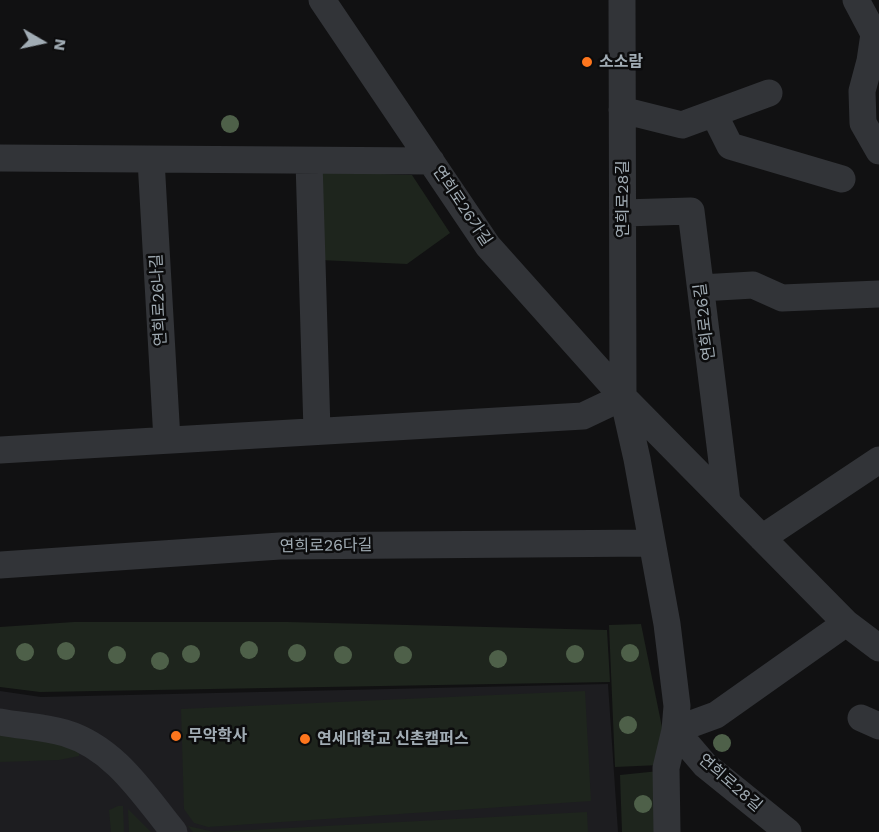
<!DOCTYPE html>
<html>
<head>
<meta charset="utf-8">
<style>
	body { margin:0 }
	#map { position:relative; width:879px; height:832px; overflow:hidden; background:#111112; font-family:"Work Sans",sans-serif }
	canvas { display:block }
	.north { position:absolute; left:12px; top:12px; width:60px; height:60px; -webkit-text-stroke:4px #0c0c0d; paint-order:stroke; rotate:99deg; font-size:16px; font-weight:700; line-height:24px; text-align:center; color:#a1acb4 }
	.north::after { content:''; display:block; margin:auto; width:21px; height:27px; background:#a1acb4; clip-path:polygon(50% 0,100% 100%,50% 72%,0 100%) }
</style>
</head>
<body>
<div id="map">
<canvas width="879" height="832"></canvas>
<div class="north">N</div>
</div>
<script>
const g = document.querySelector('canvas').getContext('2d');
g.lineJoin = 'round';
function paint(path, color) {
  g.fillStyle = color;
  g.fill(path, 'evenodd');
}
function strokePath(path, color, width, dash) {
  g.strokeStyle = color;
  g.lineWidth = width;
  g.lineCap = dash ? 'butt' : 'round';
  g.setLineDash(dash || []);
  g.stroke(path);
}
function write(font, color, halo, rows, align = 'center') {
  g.font = font + ' "Work Sans","Noto Sans KR",sans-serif';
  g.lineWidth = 5;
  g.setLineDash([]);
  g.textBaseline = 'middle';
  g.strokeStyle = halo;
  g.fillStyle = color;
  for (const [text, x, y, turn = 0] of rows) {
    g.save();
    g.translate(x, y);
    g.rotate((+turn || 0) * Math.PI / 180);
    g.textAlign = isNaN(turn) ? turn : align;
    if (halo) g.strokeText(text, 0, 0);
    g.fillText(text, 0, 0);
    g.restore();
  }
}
paint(new Path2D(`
	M608,684L618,832H0V691L41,697Z`), '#1d1d20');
paint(new Path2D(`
	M320,172L412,175L450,233L407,264L320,260Z
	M74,622H288L607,630L610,682L40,692L0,687V627Z
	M641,624L663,732L660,765L615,767L609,625Z
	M585,691L591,801L208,827L194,823L184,809L181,709Z
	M0,733L59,742L79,749V756L59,760L0,762Z
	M659,771L661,832H622L620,775Z
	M118,806H123L124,832H111L109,810Z
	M128,809L151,832H129Z
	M587,812L588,832H193L188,826L214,832Z`), '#1e251d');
strokePath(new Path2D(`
	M322,0L488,246L623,397L846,623L879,648
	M622,0L623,397L637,459L667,624L677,706L675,730L666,768L667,832
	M856,0L874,34L870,61L862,91L863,123L879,151
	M622,110L682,125L769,93
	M714,114L730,146L842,179
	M0,158L431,161
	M151,160L167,440
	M309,161L317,431
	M623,213L691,211L727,502
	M701,288L753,285L782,298L879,294
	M0,450L583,416L623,397
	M762,538L879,460
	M0,565L280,546L652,543
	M861,718L879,726
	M0,722C21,726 44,727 65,733C115,748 143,794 174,832
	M788,832L705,765L675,730L716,715L846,623`), '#323438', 27);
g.fillStyle = '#4e6049';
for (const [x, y] of [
	[230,124],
	[249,650],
	[66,651],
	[25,652],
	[297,653],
	[630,653],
	[191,654],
	[575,654],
	[117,655],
	[343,655],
	[403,655],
	[498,659],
	[160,661],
	[628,725],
	[722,743],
	[643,804]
]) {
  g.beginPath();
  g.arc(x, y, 9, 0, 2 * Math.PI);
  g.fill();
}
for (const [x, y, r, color] of [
	[587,62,6,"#fe761d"],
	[176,736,6,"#fe761d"],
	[305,739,6,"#fe761d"]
]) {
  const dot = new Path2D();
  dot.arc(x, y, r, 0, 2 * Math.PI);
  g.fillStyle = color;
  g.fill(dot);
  strokePath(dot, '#0c0c0d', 2);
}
write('bold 16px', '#a1acb4', '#0c0c0d', [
	["소소람",599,62],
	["무악학사",188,736],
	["연세대학교 신촌캠퍼스",317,739]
], 'left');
write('16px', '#a1acb4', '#0c0c0d', [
	["연희로28길",623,199,-90],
	["연희로26가길",462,206,56],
	["연희로26나길",159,300,-93],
	["연희로26길",705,322,-97],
	["연희로26다길",326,546,-1],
	["연희로28길",730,783,41]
]);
</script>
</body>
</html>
